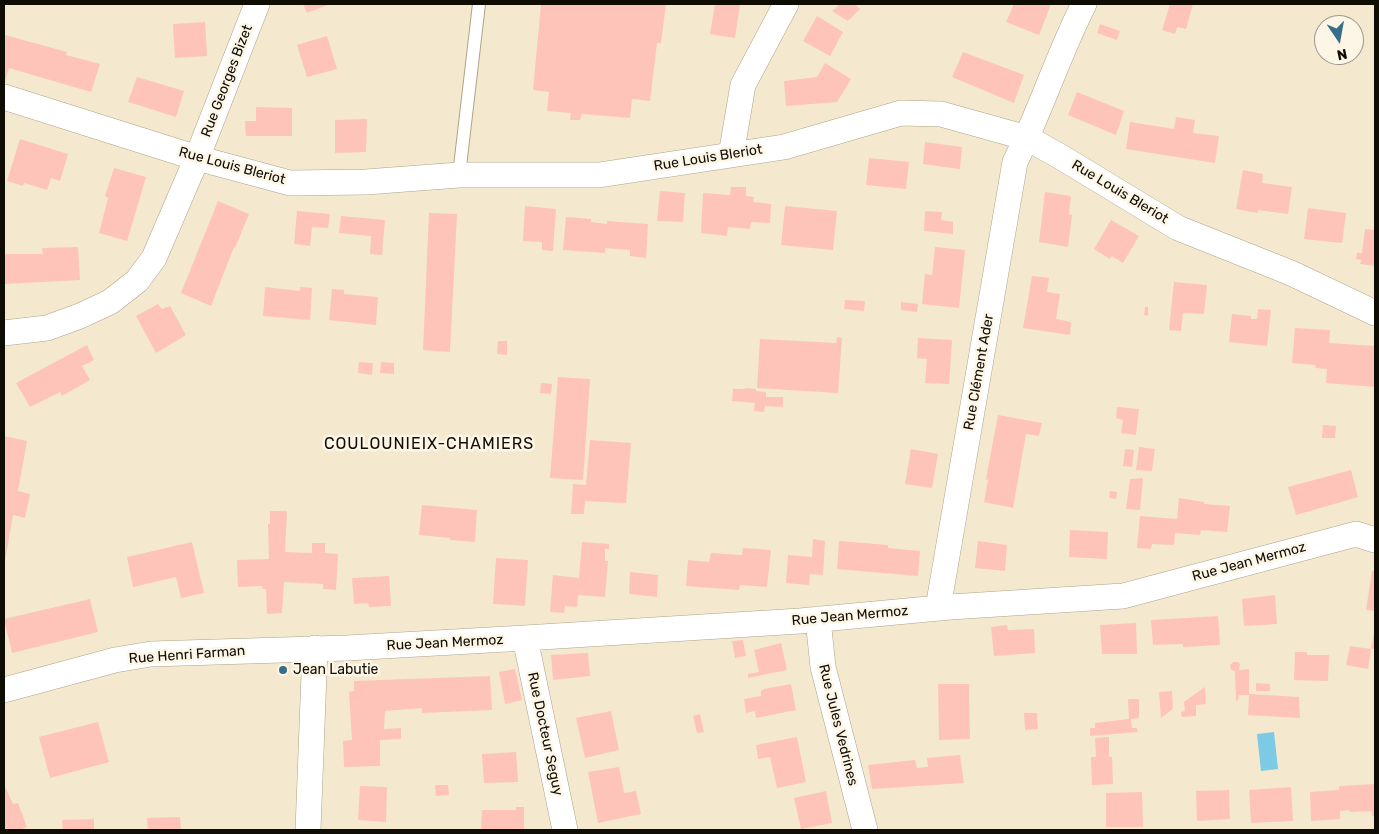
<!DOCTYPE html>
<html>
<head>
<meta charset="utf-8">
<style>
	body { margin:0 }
	#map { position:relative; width:1379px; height:834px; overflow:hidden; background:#f4e9ce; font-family:Rubik,sans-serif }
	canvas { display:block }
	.frame { position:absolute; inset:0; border:5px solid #0f0c04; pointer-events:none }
	.north { position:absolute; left:1314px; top:15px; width:50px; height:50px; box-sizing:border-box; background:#fdf6e6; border:1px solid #9e988c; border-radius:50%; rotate:168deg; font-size:14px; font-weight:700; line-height:20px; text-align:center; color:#0f0c04 }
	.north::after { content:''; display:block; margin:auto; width:18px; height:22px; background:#376d89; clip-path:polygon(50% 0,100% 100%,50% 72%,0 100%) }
</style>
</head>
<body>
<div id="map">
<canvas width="1379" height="834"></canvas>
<div class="frame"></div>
<div class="north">N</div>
</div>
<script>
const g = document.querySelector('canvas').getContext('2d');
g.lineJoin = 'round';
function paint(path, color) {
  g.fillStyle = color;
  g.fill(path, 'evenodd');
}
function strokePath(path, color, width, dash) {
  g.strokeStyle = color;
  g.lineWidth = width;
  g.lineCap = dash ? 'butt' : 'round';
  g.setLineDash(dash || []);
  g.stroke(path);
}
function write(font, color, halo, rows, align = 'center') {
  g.font = font + ' Rubik,sans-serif';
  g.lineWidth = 5;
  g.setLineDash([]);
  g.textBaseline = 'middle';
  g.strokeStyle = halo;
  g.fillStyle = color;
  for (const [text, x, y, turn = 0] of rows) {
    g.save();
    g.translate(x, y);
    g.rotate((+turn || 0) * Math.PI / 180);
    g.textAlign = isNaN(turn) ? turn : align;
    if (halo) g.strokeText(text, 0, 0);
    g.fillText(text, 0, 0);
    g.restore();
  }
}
paint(new Path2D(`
	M1274,732L1278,769L1261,771L1257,734Z`), '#7ccae6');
paint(new Path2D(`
	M303,4H330L307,13Z
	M541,4H666L661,43H657L650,101L632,99L630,118L582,114L580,120H570L571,113L547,111L549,92L533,90Z
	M715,4H740L735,38L710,34Z
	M836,4H854L860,9L848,21L832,11L838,6Z
	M1014,4H1051L1039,35L1006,22Z
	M1170,4H1193L1186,29L1177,27L1175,34L1162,30Z
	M817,16L843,32L830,56L803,41Z
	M205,22L207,56L175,58L173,24Z
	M1100,24L1120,31L1117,40L1097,33Z
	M5,35L67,52L66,55L100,64L91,92L9,68L4,85Z
	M327,36L337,69L307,77L297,45Z
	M963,52L1024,75L1014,103L952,77Z
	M825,63L851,79L837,102L786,106L784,81L817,77Z
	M137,77L184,91L176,117L128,102Z
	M1077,92L1124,111L1116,135L1068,115Z
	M256,107L292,108V136H246L245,121H256Z
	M1176,117L1195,120L1193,133L1219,136L1215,163L1126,149L1130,122L1174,129Z
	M367,119L366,152L335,153V120Z
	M20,139L68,154L60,181L51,178L47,190L24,183L23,186L7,181Z
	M925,142L962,147L960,169L923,164Z
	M869,158L909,162L906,189L866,185Z
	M114,168L146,177L127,241L99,233L108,198L105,196Z
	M1243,170L1263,174L1262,183L1292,187L1288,214L1258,210V213L1236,209Z
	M731,187H746V196L754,197L753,202L771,204L770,223L751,222L750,229L728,227L727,236L701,233L703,193L730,195Z
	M660,191L685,193L683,222L657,221Z
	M1045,192L1071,196L1069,214L1072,215L1068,247L1039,242Z
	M218,201L249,214L235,248L234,247L211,306L181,293Z
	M525,206L556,209L553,251L542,250V242L523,241Z
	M785,206L837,211L833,250L781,245Z
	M1308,208L1346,213L1342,243L1304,239Z
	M297,211L330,214L328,228L312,227L310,246L294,244Z
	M925,211L942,212L941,220L953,222V234L924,231Z
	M429,213L457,214L450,352L423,350Z
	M341,216L385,220L382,255L370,254L371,236L339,233Z
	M566,217L591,219V222L607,224V221L648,224L646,258L630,256V250L605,248V253L563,250Z
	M1111,220L1139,236L1123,263L1112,256L1110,259L1094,249Z
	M1365,229L1375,230V266L1360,264L1361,260L1356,259L1357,253H1362Z
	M78,247L80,280L4,284V254H43L42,248Z
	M935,247L965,250L959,308L922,304L925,274L932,275Z
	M1032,276L1049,278L1047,292L1060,294L1056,319L1071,322L1070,335L1023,328Z
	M1174,282L1207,285L1204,314L1183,313L1181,331L1169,330Z
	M265,287L300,291V287L312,288L310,320L263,316Z
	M332,289L344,290V294L378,297L376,325L329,320Z
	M845,300L865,301L864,311L844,309Z
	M901,302L918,304L917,312L901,310Z
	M158,304L162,309L170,306L186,335L156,353L136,316Z
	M1145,307H1148V316L1144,315Z
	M1258,309L1271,310L1267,346L1229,342L1232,314L1251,316V319H1257Z
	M1295,328L1330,330L1329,343L1375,346V387L1326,383L1327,369L1316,368L1315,365L1292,363Z
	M837,337L842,338L838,393L757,388L760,339L836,343Z
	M918,338L952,340L949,384L925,383L927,359L917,358Z
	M498,341H507V355L497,354Z
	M87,345L94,360L82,366L90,380L62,396L60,392L30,407L16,383Z
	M359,362L373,363L372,375L358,373Z
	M381,362L394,363V374L380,373Z
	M558,377L590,379L583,480L550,478Z
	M541,383L552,384L551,394L540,393Z
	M746,388L756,389V391L766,392V397H783V407L765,406L764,412L754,411L755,403L732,401L733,389H745Z
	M1117,407L1139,409L1136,435L1121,433L1123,420L1116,418Z
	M998,415L1042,423L1039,436L1026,434L1013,508L984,502L988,480L986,479Z
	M1323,425L1336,426L1335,438H1322Z
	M4,436L27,441L18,491L30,494L25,518L13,515L5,561Z
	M590,440L631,443L626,503L585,501L584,514H571L573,484L586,485Z
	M1139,447L1155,449L1152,471L1136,470Z
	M911,449L938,454L932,488L905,484Z
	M1125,449L1134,450L1132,467L1123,466Z
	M1351,470L1358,497L1296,515L1288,487Z
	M1143,478L1140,510L1126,509L1130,479Z
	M1110,491L1117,492L1116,499L1109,498Z
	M1179,498L1204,502V504L1230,506L1227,532L1201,530L1200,535L1175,533L1174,545L1152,544L1151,549L1137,548L1140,516L1177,519Z
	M422,505L477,510L475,542L450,540V538L419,535Z
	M270,511H287L285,552L312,553V543H325V553L338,554L336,590L323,589V584L284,582L282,613L267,614L266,589H263L262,586L238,587L237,560L269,559L268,524H270Z
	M1070,530L1108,532L1107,559L1069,557Z
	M813,539L825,541L823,575L810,574L809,585L786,583L788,555L812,557Z
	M839,541L888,545V548L920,551L918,576L837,569Z
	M978,541L1007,545L1005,571L975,568Z
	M192,542L204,593L181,598L176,577L133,587L127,557Z
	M582,542L609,544V549H605V561H608L605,597L578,595L577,607L565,606L564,613L550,612L553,575L579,578Z
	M743,548L771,550L767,587L740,585L739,590L686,586L688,560L709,562L711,553L742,555Z
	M496,558L528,560L525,606L493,604Z
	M1372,571H1375V611L1366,610Z
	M630,572L658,575L657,597L629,594Z
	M389,576L391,606L369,607L368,603L354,604L352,578Z
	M1275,595L1277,624L1244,626L1242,599Z
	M90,599L98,632L12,653L4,619Z
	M1218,616L1220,645L1183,647V644L1153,645L1151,620Z
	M1136,623L1137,654H1102L1100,625Z
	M1007,625L1008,630L1034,629L1035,653L994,656L991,627Z
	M1374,632H1375V649H1371Z
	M743,640L746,656L735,658L732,641Z
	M781,643L787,670L748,678V674L759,672L754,650Z
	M1350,646L1371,649L1368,669L1346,665Z
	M1295,652H1307V655H1329L1328,681L1294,680Z
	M588,653L590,676L553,680L551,655Z
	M1233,662H1238L1240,664L1239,670L1249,669V694L1299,697L1300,718L1248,715L1249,695H1239L1238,700L1236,701L1235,671L1231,670L1230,665Z
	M515,669L522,700L505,704L499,672Z
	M490,676L492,710L422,713V708L385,711L384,729L401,728V739L380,740V766L344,767L343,741L352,740L349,692L354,691V681Z
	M1256,683L1270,684V691H1256Z
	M791,684L796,710L756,718L755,711L746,713L744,699L761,696V691L764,689Z
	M938,684H969L970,739L939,740Z
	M1205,687L1206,704L1196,705V716L1182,717L1181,712L1185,711L1184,702Z
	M1172,691L1173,709L1161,718L1159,692Z
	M1128,699H1139V718L1131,719L1132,728H1137L1138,732L1090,736V728H1095V723L1129,719Z
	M611,711L619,750L585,758L576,718Z
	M1024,713H1037L1038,729L1025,730Z
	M700,714L704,732L697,733L693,716Z
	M98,722L109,762L50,778L39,737Z
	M797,737L806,782L777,788L770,757L758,759L756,745Z
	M1109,737V757H1112L1113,784L1092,785L1091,757H1096L1095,738Z
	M516,752L518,782L484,783L482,754Z
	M960,755L964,783L872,789L868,765L915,760L917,768L928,767L927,758Z
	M619,767L624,793L636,791L641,814L598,823L588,772Z
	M4,784L13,804L18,803L27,827L19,830H4Z
	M1375,784V816H1372V811L1350,812L1349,810L1340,811V819L1311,821L1310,792L1339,790V786Z
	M435,785H448L449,795L436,796Z
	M360,786L387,787L386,822L358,820Z
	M1291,787L1293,821L1251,823L1249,790Z
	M1229,790L1230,819L1197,821L1196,791Z
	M826,791L832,823L801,829L794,798Z
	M1142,792L1143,827H1106V793Z
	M516,807H524V830H481L482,810H516Z
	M180,817L181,830H148L147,818Z
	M94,819V830H63L62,820Z`), '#fec4b9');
const lane = new Path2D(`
	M459,175L479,4`);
const street = new Path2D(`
	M4,97L197,158L290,183L366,182L459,175H599L784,147L901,113L941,114L1027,138L1061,157L1178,228L1291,273L1375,313
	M731,155L743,85L786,4
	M4,333L47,328L80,316L110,302L137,281L154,258L197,158L257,4
	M938,608L1015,162C1041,110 1058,55 1084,4
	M818,619L823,667L865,830
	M525,638L565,830
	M4,690L115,660L151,654L347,648L525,638L800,621L950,607L1123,596L1356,534L1375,540
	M308,830L315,648`);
strokePath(lane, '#aea389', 14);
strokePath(street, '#aea389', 26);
strokePath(lane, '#fff', 12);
strokePath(street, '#fff', 25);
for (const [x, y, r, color] of [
	[283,670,5,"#376d89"]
]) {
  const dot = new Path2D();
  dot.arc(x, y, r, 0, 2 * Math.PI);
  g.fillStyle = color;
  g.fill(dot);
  strokePath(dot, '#fdf6e6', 2);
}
write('14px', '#0f0c04', '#fdf6e6', [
	["Rue Georges Bizet",227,81,-69],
	["Rue Louis Bleriot",708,158,-9],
	["Rue Louis Bleriot",232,166,15],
	["Rue Louis Bleriot",1120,192,31],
	["Rue Clément Ader",979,372,-80],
	["Rue Jean Mermoz",1249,562,-15],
	["Rue Jean Mermoz",850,616,-5],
	["Rue Jean Mermoz",445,643,-3],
	["Rue Henri Farman",187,655,-4],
	["Rue Jules Vedrines",838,725,76],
	["Rue Docteur Seguy",545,734,78]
]);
write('14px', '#0f0c04', '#fdf6e6', [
	["Jean Labutie",293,670]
], 'left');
g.letterSpacing = '1px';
write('16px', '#0f0c04', '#fdf6e6', [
	["COULOUNIEIX-CHAMIERS",429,444]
]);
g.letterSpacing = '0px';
</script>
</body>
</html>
